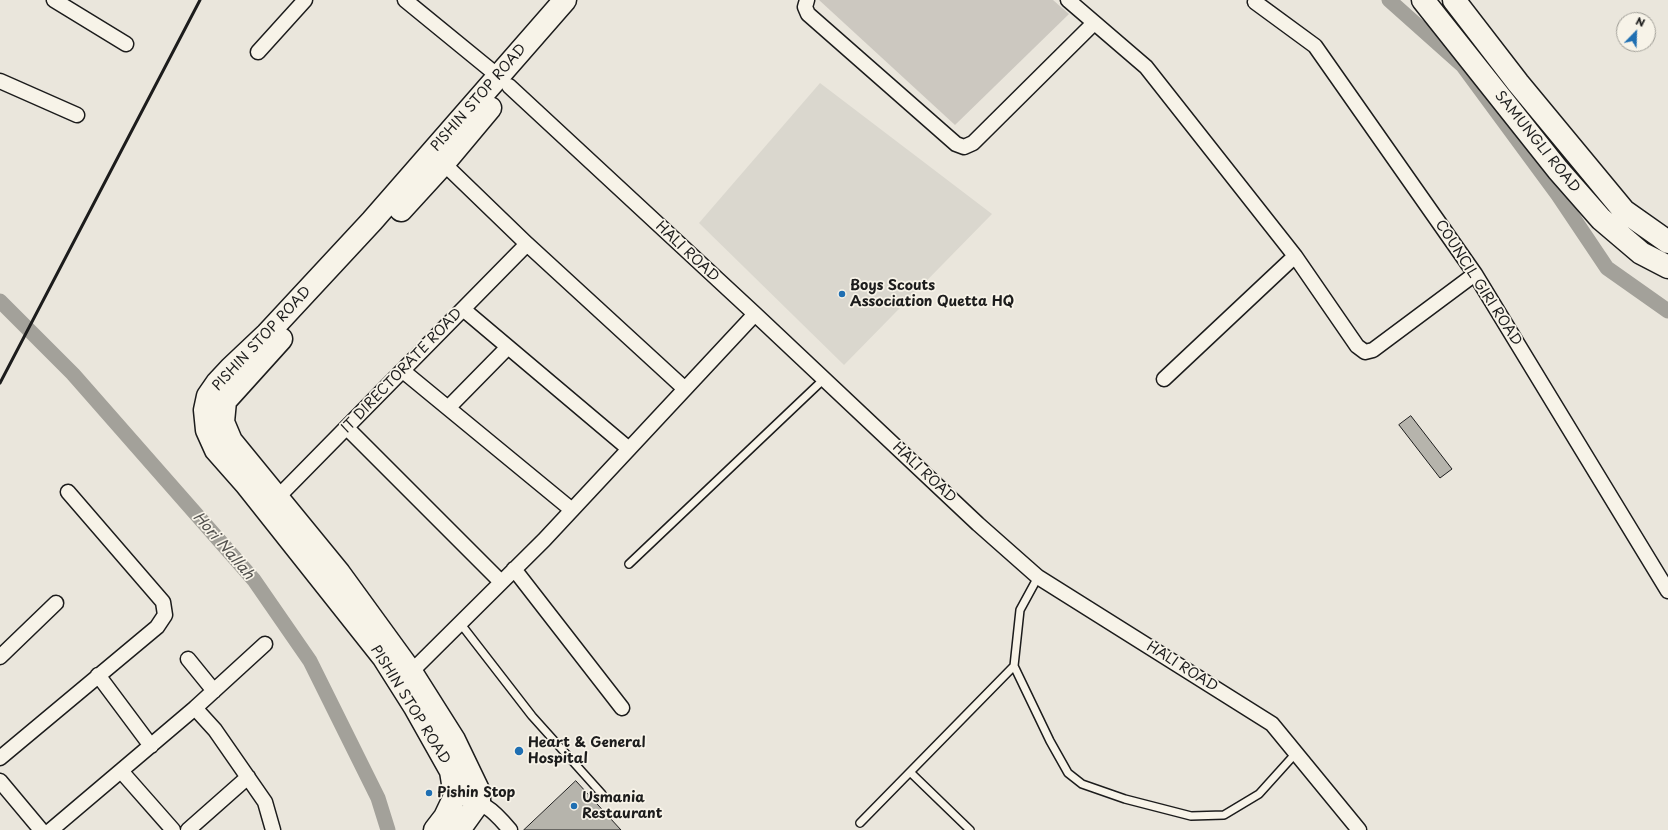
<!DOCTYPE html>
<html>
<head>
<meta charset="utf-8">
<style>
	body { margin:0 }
	#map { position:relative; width:1668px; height:830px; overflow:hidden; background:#eae6dc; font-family:"Playpen Sans",sans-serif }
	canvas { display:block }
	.north { position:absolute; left:1616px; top:12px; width:40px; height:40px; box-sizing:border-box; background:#f7f3e8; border:1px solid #9f9d96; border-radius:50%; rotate:23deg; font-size:11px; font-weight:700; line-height:16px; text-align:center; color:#1c1c1c }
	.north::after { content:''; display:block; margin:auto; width:14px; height:18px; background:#1f6fb2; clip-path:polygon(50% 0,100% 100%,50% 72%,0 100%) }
</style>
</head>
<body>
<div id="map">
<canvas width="1668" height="830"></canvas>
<div class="north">N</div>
</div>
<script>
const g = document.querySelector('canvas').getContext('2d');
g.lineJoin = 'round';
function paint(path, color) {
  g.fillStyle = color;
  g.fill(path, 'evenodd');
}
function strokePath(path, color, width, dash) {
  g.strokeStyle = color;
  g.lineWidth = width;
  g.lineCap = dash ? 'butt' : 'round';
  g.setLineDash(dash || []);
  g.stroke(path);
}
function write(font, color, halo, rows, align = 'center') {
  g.font = font + ' "Playpen Sans",sans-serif';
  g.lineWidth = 3.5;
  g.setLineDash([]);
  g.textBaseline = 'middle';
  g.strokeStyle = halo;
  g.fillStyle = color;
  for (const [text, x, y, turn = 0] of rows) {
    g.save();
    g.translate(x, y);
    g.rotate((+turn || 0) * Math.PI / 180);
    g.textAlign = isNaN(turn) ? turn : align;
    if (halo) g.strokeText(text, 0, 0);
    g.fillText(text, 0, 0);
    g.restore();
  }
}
paint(new Path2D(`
	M820,83L992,214L844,365L699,223Z`), '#dad7ce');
paint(new Path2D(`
	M819,0H1053L1069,14L955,125Z`), '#ccc8c0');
strokePath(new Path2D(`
	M1389,0L1463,66L1558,195L1607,268L1668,311
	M0,301L73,374L254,580L310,661L378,798L388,830`), '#a3a19a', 15);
const building = new Path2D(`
	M1411,416L1452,469L1440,478L1399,425Z
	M576,781L621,830H524Z`);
paint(building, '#b6b4ac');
strokePath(building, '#1c1c1c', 1);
const service = new Path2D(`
	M629,564L824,379
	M1038,577L1020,610L1014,666L1050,741L1068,773L1082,784L1125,799L1191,816L1224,815L1259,794L1296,753
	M460,623L532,716L602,794
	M910,772L970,830
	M860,823L1014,666`);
const minor = new Path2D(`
	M54,0L126,44
	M405,0L498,76
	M807,0L805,7L808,14L956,144L964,147L973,143L1094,23
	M1068,0L1146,67L1295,256L1357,346L1365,352L1373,350L1475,274
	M1255,2L1315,46L1475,274L1668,591
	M258,52L305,0
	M0,81L77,115
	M509,86L755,314L978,524L1038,577L1272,724L1359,830
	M438,158L527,244L685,389
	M463,309L629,449
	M403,371L572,510
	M1164,379L1295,256
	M448,408L508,347
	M347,428L501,582
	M277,498L527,244
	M514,569L622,708
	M0,657L56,603
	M188,659L214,691
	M411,672L544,540L755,314
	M98,675L151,746
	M195,708L215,730L265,802L273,830
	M0,758L157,627L165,615L163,602L68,492
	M121,771L173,830
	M0,781L41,830
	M455,796C485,804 490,806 510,830
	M51,830L195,708L265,644
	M188,830L248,777`);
const primary = new Path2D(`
	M1423,0L1558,170L1601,219L1641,253L1668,267
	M1454,0L1518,83L1624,211L1668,242
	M401,210L444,163L490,108
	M281,339L225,401L223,422L231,441L339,573L411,672L454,740L479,792V802L459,830
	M435,830L445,817L455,796L451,771L415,707L384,658L246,484L216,450L207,430L205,410L208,396L217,383L231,368L267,334L372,221L565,0`);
strokePath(service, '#1c1c1c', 10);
strokePath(minor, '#1c1c1c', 17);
strokePath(primary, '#1c1c1c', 25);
strokePath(service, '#f7f3e8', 7);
strokePath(minor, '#f7f3e8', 14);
strokePath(primary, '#f7f3e8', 22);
strokePath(new Path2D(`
	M0,383L200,0`), '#1c1c1c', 3);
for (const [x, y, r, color] of [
	[842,294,4,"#1f6fb2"],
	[519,751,5,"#1f6fb2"],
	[429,793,4,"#1f6fb2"],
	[574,806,4,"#1f6fb2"]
]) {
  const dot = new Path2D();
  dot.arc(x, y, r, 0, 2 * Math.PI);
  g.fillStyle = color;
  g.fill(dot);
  strokePath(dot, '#f7f3e8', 1.5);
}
write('14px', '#1c1c1c', '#f7f3e8', [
	["PISHIN STOP ROAD",479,98,-49],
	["SAMUNGLI ROAD",1537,142,51],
	["HALI ROAD",687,252,43],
	["COUNCIL GIRI ROAD",1478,283,57],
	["PISHIN STOP ROAD",262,339,-47],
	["IT DIRECTORATE ROAD",402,371,-46],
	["HALI ROAD",924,473,43],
	["HALI ROAD",1182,667,32],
	["PISHIN STOP ROAD",410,705,58]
]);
write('bold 14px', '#1c1c1c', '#f7f3e8', [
	["Boys Scouts",850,286],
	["Association Quetta HQ",850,302],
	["Heart & General",528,743],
	["Hospital",528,759],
	["Pishin Stop",437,793],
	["Usmania",582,798],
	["Restaurant",582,814]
], 'left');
write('italic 15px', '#52514e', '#f7f3e8', [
	["Hori Nallah",223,546,49]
]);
</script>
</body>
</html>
